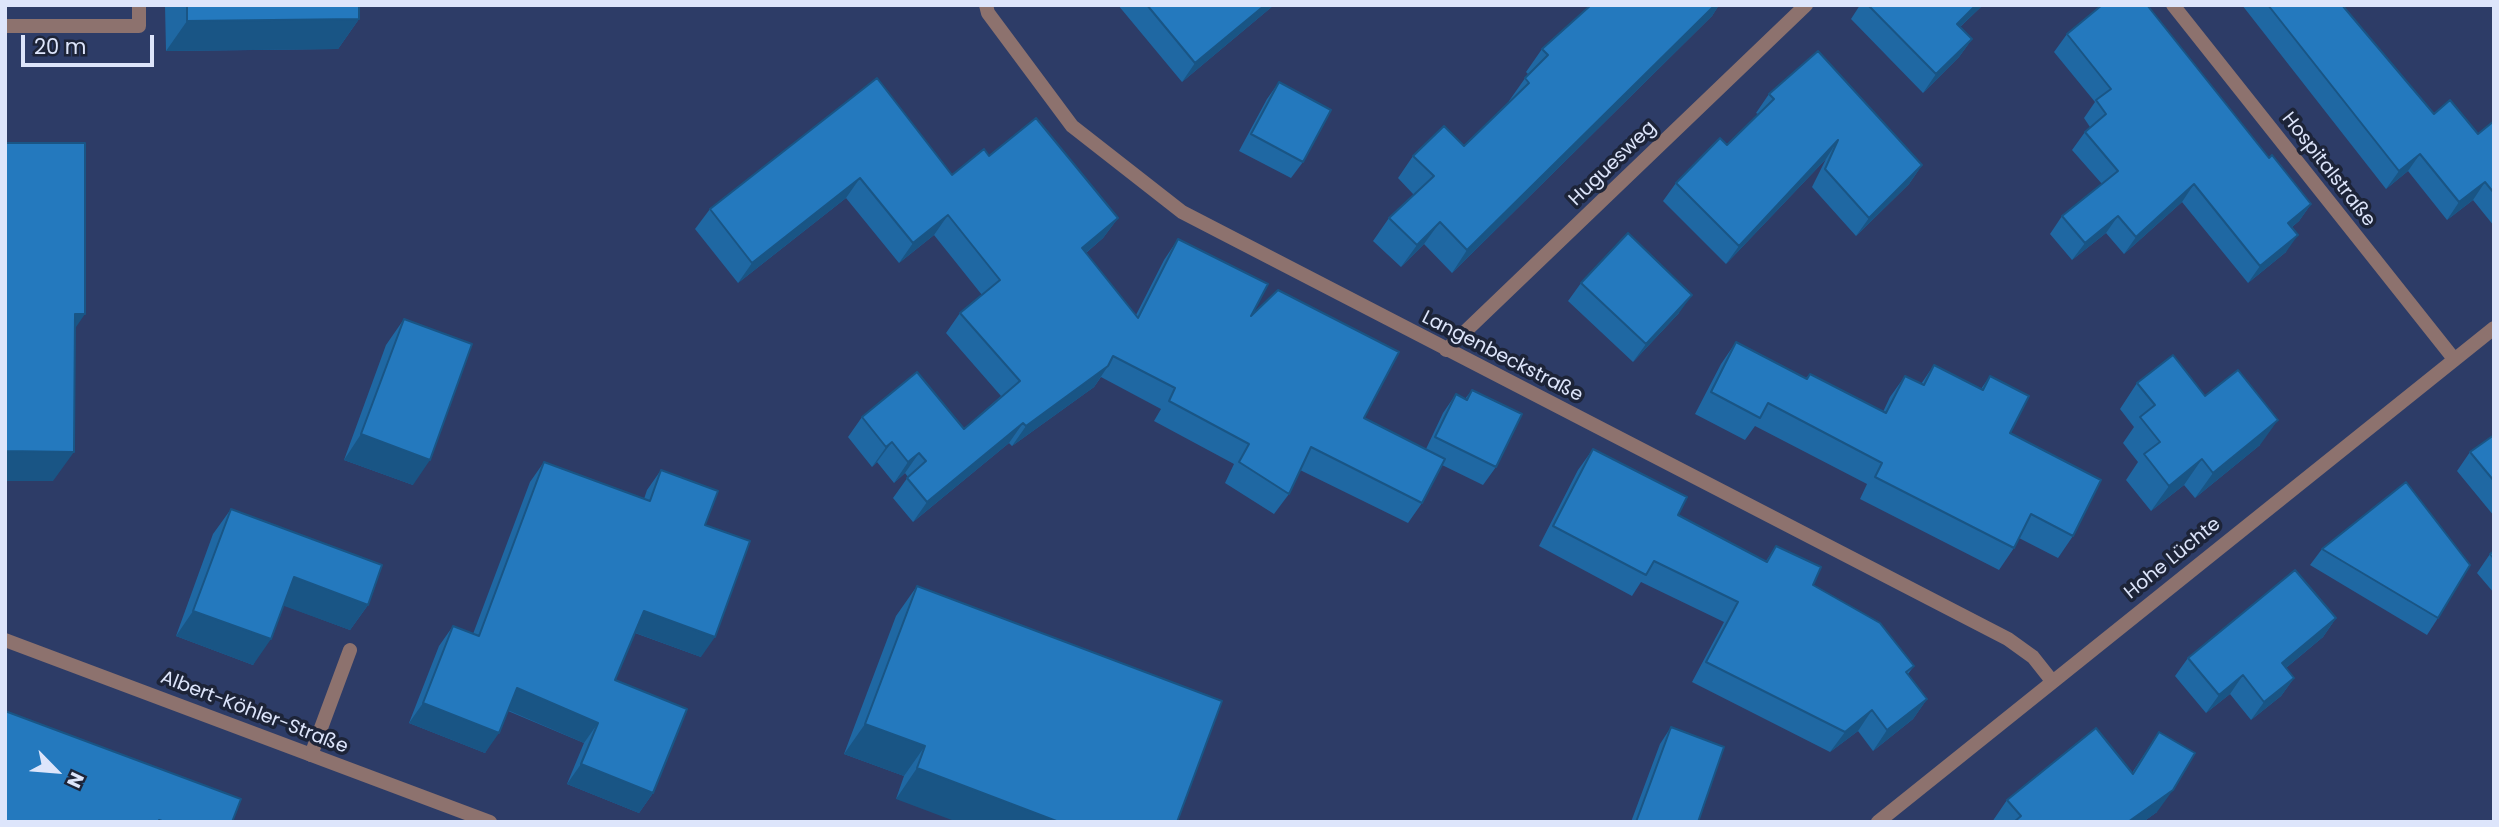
<!DOCTYPE html>
<html>
<head>
<meta charset="utf-8">
<style>
	body { margin:0 }
	#map { position:relative; width:2499px; height:827px; overflow:hidden; background:#2d3c67; font-family:Poppins,sans-serif }
	canvas { display:block }
	.frame { position:absolute; inset:0; border:7px solid #dde5fb; pointer-events:none }
	.north { position:absolute; left:21px; top:736px; width:70px; height:70px; -webkit-text-stroke:5px #1d2438; paint-order:stroke; rotate:115deg; font-size:19px; font-weight:700; line-height:28px; text-align:center; color:#dde5fb }
	.north::after { content:''; display:block; margin:auto; width:24px; height:32px; background:#dde5fb; clip-path:polygon(50% 0,100% 100%,50% 72%,0 100%) }
	.scale { position:absolute; left:21px; top:35px; width:133px; height:32px; box-sizing:border-box; border:4px solid #dde5fb; border-top:0; padding-left:9px; font-size:21px; line-height:24px; white-space:nowrap; color:#dde5fb; -webkit-text-stroke:5px #1d2438; paint-order:stroke }
</style>
</head>
<body>
<div id="map">
<canvas width="2499" height="827"></canvas>
<div class="frame"></div>
<div class="north">N</div>
<div class="scale">20 m</div>
</div>
<script>
const g = document.querySelector('canvas').getContext('2d');
g.lineJoin = 'round';
function strokePath(path, color, width, dash) {
  g.strokeStyle = color;
  g.lineWidth = width;
  g.lineCap = dash ? 'butt' : 'round';
  g.setLineDash(dash || []);
  g.stroke(path);
}
function paint(path, color) {
  g.fillStyle = color;
  g.fill(path, 'evenodd');
}
function write(font, color, halo, rows, align = 'center') {
  g.font = font + ' Poppins,sans-serif';
  g.lineWidth = 7;
  g.setLineDash([]);
  g.textBaseline = 'middle';
  g.strokeStyle = halo;
  g.fillStyle = color;
  for (const [text, x, y, turn = 0] of rows) {
    g.save();
    g.translate(x, y);
    g.rotate((+turn || 0) * Math.PI / 180);
    g.textAlign = isNaN(turn) ? turn : align;
    if (halo) g.strokeText(text, 0, 0);
    g.fillText(text, 0, 0);
    g.restore();
  }
}
strokePath(new Path2D(`
	M5,26H139V5
	M311,755L350,650`), '#8d726e', 14);
strokePath(new Path2D(`
	M986,5L988,13L1072,126L1182,212L2008,639L2033,657L2052,681
	M2173,5L2454,359
	M1446,350L1806,5
	M5,640L490,822
	M1878,822L2494,328`), '#8d726e', 14);
paint(new Path2D(`
	M165,5H359V19L338,49L166,51Z
	M1118,5H1274L1182,82Z
	M1591,5H1719L1712,16L1452,273L1424,244L1401,267L1373,241L1389,218L1414,195L1398,178L1413,156L1464,146L1510,101H1509L1528,74L1526,72L1542,49Z
	M1860,5H1983L1960,27L1972,39L1959,57L1923,93L1851,19Z
	M2242,5H2342L2434,114L2478,134L2494,121V226L2473,200L2447,220L2408,171L2386,189Z
	M2067,34L2269,158L2311,204L2299,221L2292,227L2286,252L2248,283L2182,202L2124,254L2106,233L2072,260L2050,234L2062,216L2102,184L2072,150L2085,132L2090,127L2084,118L2095,102L2054,52Z
	M877,78L952,175L989,156L1118,218L1103,238L1086,253L1136,315L1164,260L1178,239L1251,316L1364,418L1426,449L1443,413L1456,394L1465,399L1472,390L1496,467L1483,485L1442,465L1422,503L1408,523L1300,470L1289,494L1274,514L1225,483L1234,464L1154,421L1161,409L1101,377L1094,387L1012,446L1009,443L913,522L893,498L908,477L905,473L894,483L877,462L872,467L848,437L862,417L964,429L1001,396L946,333L960,313L982,295L934,235L899,263L846,198L738,283L695,229L710,209Z
	M1279,82L1303,162L1291,178L1239,151L1267,99Z
	M1769,94L1922,165L1909,184L1856,236L1812,187L1826,159L1726,264L1663,201L1676,183L1727,145L1758,114L1756,113Z
	M1581,283L1679,313L1633,362L1568,301Z
	M404,319L413,485L344,460L386,345Z
	M1736,342L1806,378L1810,374L1883,412L1890,397L1905,376L1921,384L1934,365L1981,389L1990,376L2010,433L2073,536L2058,558L2019,538L2014,548L1999,570L1860,499L1867,484L1755,426L1745,440L1695,414L1721,364Z
	M2137,383L2205,396L2260,445L2195,498L2184,485L2151,511L2126,480L2138,462L2123,443L2134,427L2120,409Z
	M2494,435V516L2457,471L2470,452Z
	M1593,449L1678,515L1766,561L1776,546L1813,585L1914,666L1908,674L1927,699L1913,719L1873,751L1858,731L1830,752L1692,682L1724,622L1641,582L1632,596L1539,546L1578,470Z
	M544,462L644,499L647,490L661,470L705,525L701,657L635,633L615,680L653,793L639,813L567,784L584,743L508,711L485,753L409,723L439,646L453,626L473,634L530,482Z
	M231,509L368,605L350,630L283,605L253,665L176,636L213,534Z
	M2322,549L2438,618L2427,635L2310,565Z
	M2494,551V593L2477,573L2490,554Z
	M917,586L1222,701L896,799L904,776L844,754L896,616Z
	M2336,618L2323,637L2286,668L2294,678L2281,696L2251,720L2230,694L2206,713L2175,676L2188,658Z
	M1671,727L1698,822H1631L1660,744Z
	M2159,732L2157,812L2143,822H1992L2007,800L2132,773Z`), '#1f68a3');
paint(new Path2D(`
	M1265,5H1274L1182,82L1195,63Z
	M1715,5H1719L1712,16L1452,273L1467,250Z
	M1976,5H1983L1944,42L1957,24Z
	M359,19L338,49L166,51L187,21Z
	M1972,39L1959,57L1923,93L1936,74Z
	M1838,140L1826,159L1726,264L1739,246Z
	M2420,154L2408,171L2386,189L2399,171Z
	M1922,165L1909,184L1856,236L1869,218Z
	M860,178L846,198L738,283L752,263Z
	M2485,182L2473,200L2447,220L2459,202Z
	M2194,184L2182,202L2124,254L2136,237Z
	M2311,204L2299,221L2276,240L2288,223Z
	M948,215L934,235L899,263L913,243Z
	M2118,216L2106,233L2072,260L2085,243Z
	M1118,218L1103,238L1068,268L1082,248Z
	M1440,222L1424,244L1401,267L1417,245Z
	M2298,235L2286,252L2248,283L2260,266Z
	M1692,295L1679,313L1633,362L1646,344Z
	M75,314H85L65,343Z
	M1108,366L1094,387L1012,446L1026,426Z
	M2278,420L2260,445L2195,498L2213,473Z
	M1023,423L1009,443L913,522L927,502Z
	M361,434L430,460L413,485L344,460Z
	M892,442L877,462L872,467L886,447Z
	M5,451L74,452L53,481H5Z
	M919,453L905,473L894,483L908,462Z
	M2202,459L2184,485L2151,511L2169,486Z
	M294,577L368,605L350,630L276,603Z
	M193,611L271,639L253,665L176,636Z
	M644,611L715,637L701,657L630,631Z
	M2336,618L2323,637L2269,682L2282,663Z
	M2243,675L2230,694L2206,713L2219,695Z
	M2294,678L2281,696L2251,720L2264,702Z
	M517,688L598,723L584,743L503,708Z
	M1927,699L1913,719L1873,751L1887,730Z
	M423,703L499,733L485,753L409,723Z
	M1872,710L1858,731L1830,752L1845,732Z
	M865,724L925,746L904,776L844,754Z
	M581,764L653,793L639,813L567,784Z
	M917,768L1059,822H957L896,799Z
	M2173,790L2157,812L2143,822H2128Z`), '#195585');
const building = new Path2D(`
	M187,5H359V19L187,21Z
	M1147,5H1265L1195,63Z
	M1591,5H1715L1467,250L1440,222L1417,245L1389,218L1434,176L1413,156L1444,126L1464,146L1529,83L1525,78L1548,55L1542,49Z
	M1868,5H1976L1957,24L1972,39L1936,74Z
	M2102,5H2147L2269,158L2272,155L2311,204L2288,223L2298,235L2260,266L2194,184L2136,237L2118,216L2085,243L2062,216L2118,171L2085,132L2106,114L2096,100L2111,89L2067,34Z
	M2268,5H2342L2434,114L2450,100L2478,134L2494,121V193L2485,182L2459,202L2420,154L2399,171Z
	M1818,51L1922,165L1869,218L1825,169L1838,140L1739,246L1676,183L1720,138L1727,145L1774,99L1769,94Z
	M877,78L952,175L984,149L989,156L1036,118L1118,218L1082,248L1138,318L1178,239L1268,284L1251,316L1278,290L1399,352L1364,418L1445,459L1422,503L1311,447L1289,494L1239,462L1249,444L1169,401L1175,388L1113,356L1108,366L1026,426L1023,423L927,502L907,478L926,461L919,453L908,462L892,442L886,447L862,417L917,372L964,429L1020,381L960,313L1000,280L948,215L913,243L860,178L752,263L710,209Z
	M1279,82L1331,110L1303,162L1251,134Z
	M5,143H85V314H75L74,452L5,451Z
	M1628,233L1692,295L1646,344L1581,283Z
	M404,319L472,344L430,460L361,434Z
	M1736,342L1807,379L1810,374L1886,413L1905,376L1924,385L1934,365L1983,390L1990,376L2029,396L2010,433L2101,480L2073,536L2031,514L2014,548L1875,477L1882,463L1768,403L1760,418L1711,392Z
	M2173,355L2205,396L2238,370L2278,420L2213,473L2202,459L2169,486L2144,454L2160,442L2140,417L2155,405L2137,383Z
	M1472,390L1522,414L1496,467L1435,437L1456,394L1467,400Z
	M2494,435V481L2470,452Z
	M1593,449L1687,497L1678,515L1767,562L1776,546L1821,567L1813,585L1880,623L1914,666L1906,672L1927,699L1887,730L1872,710L1845,732L1706,662L1738,602L1654,561L1646,575L1553,526Z
	M544,462L650,501L661,470L718,491L705,525L750,541L715,637L644,611L615,680L687,709L653,793L581,764L598,723L517,688L499,733L423,703L453,626L479,636Z
	M2406,482L2470,565L2438,618L2322,549Z
	M231,509L382,565L368,605L294,577L271,639L193,611Z
	M2494,551V559L2490,554Z
	M2295,570L2336,618L2282,663L2294,678L2264,702L2243,675L2219,695L2188,658Z
	M917,586L1222,701L1177,822H1059L917,768L925,746L865,724Z
	M5,711L241,799L232,822H165L159,820L158,822H5Z
	M1671,727L1724,747L1698,822H1636Z
	M2096,728L2133,774L2159,732L2195,753L2173,790L2128,822H2014L2021,816L2007,800Z`);
paint(building, '#2479be');
strokePath(building, '#195585', 2);
write('19px', '#dde5fb', '#1d2438', [
	["Huguesweg",1613,164,-44],
	["Hospitalstraße",2328,170,52],
	["Langenbeckstraße",1502,357,27],
	["Hohe Lüchte",2173,559,-39],
	["Albert-Köhler-Straße",254,713,21]
]);
</script>
</body>
</html>
